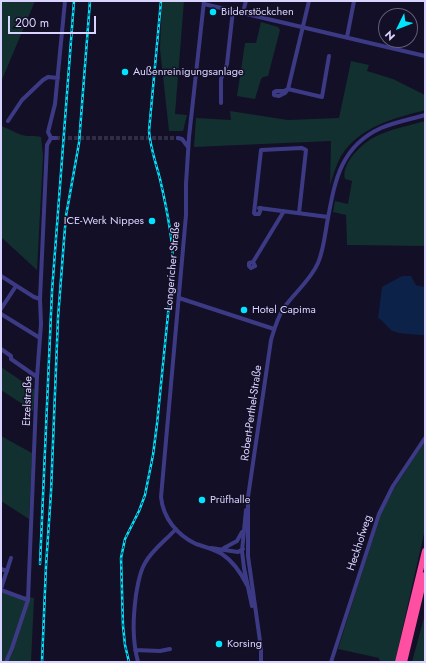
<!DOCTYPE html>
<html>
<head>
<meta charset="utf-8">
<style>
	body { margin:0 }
	#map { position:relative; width:426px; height:663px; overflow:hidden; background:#130f26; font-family:Jost,sans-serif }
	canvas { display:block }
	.frame { position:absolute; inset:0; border:2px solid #d9d4ff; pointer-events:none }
	.north { position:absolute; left:378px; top:8px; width:40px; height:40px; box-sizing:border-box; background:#130f26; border:1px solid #625e7d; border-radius:50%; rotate:227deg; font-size:11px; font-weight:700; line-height:16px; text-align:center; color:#d9d4ff }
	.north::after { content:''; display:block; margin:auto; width:14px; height:18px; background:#00e5ff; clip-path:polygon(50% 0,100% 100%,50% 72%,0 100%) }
	.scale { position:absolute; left:8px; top:16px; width:88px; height:18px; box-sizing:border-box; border:2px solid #d9d4ff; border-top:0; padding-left:5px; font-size:12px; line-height:14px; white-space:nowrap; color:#d9d4ff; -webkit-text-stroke:3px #130f26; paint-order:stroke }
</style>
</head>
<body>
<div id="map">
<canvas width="426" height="663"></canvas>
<div class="frame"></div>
<div class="north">N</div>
<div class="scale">200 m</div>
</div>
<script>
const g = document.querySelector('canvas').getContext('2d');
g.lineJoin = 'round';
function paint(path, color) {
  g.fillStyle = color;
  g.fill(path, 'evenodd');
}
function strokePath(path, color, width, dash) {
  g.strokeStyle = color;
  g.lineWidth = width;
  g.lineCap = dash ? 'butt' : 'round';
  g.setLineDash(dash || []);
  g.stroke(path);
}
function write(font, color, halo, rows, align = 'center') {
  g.font = font + ' Jost,sans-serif';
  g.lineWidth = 3;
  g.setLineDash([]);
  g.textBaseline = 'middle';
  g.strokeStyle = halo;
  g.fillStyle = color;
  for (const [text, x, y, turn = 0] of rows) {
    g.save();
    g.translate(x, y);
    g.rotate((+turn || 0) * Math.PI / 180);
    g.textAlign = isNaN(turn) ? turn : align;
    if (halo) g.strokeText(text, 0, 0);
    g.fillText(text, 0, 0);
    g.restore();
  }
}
paint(new Path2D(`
	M1,1H35L1,82Z
	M162,1H184L175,114L187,115L183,131H169L160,49Z
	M261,22L278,27L280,30L268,76L263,77L261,79L255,99L237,96L245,43H256Z
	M351,61L369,65L367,71L393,79L425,95V110C393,119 360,126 341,156C336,165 333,176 330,185L331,141L194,147L196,118L231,120L230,111L288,120L339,118Z
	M425,121V246L347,245L346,215L333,212L335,201L348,204L352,181L345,179C343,172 346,166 350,159C371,131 394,130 425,121Z
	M1,126C8,128 15,133 22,135C29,137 35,135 41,137L43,156L37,270L1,237Z
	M1,367L35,390L33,411L1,390Z
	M1,436L32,453L29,519L1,501Z
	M425,441V529L395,662H382V661L379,660V658L338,649L380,515L395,487Z
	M1,592L24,597L25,596L34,598L31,662H1Z
	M425,614V662H412Z`), '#12302f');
paint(new Path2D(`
	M402,276H411L416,285L424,287L425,291V335C418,335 398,334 393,331C387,328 385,322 378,318L382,287Z`), '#0c2248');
strokePath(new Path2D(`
	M56,138H178`), '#312d47', 4, [4, 2]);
strokePath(new Path2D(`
	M204,1L189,137L186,184V215L161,497C163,518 177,535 196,544C205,547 214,549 222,554C234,562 241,573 247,585
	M309,1L288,89L322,97L329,56
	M204,4L425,56
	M243,12L246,1
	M347,37L354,1
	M288,89L285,93L279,96L274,95V92L276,91H284Z
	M221,103V79L227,64L233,10
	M8,121L22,100L43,80L48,77L58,78
	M56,138H51L48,132L55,104L65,1
	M178,138L182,139L188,147
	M259,208L328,217
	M261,208L259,214H255L254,213L261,150L302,148L306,150L299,213
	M253,262L255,266L251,268L249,266V263L253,262L284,211
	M1,276L34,297L40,299
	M179,298L274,329
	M1,309L16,286
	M1,314L40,338
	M1,349L11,356V359L37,377
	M246,510L242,551L244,568L252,606
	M211,548L238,552L243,549
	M224,548L237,541L242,532
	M1,569L7,571
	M1,589L11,558
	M1,590L28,600
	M135,650L160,651L170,649
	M6,662L12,648L28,600L37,377L41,324L40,299L47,145L51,138
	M138,662C132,639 133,618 136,595C138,584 139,573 145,563C152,550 166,540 176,529
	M261,662V648L248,556V497L271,340C274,330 277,319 283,309C294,293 310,281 318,263C324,249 325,233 328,218C335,180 341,146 381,128C395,122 411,119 425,115
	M331,662L379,514L393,486L425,438`), '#3d3a85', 4);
strokePath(new Path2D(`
	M398,662L425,551
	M404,662L425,575`), '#ff4fa3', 6);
const rail = new Path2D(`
	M40,564L52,291L74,1
	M42,662L46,566L51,492L58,318L64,240L66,216L79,143L90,1
	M129,662L125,645L123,626L121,558L125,539L139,511L145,495L153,455L157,424L173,264C173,238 166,205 160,179C156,163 150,147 149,131L161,1`);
strokePath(rail, '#00e5ff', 2.5);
strokePath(rail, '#130f26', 1, [3]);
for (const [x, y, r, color] of [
	[213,12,4,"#00e5ff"],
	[125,72,4,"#00e5ff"],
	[152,221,4,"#00e5ff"],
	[244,310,4,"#00e5ff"],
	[202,500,4,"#00e5ff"],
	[219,644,4,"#00e5ff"]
]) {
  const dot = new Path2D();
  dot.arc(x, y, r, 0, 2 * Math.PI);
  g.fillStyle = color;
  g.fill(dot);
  strokePath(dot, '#130f26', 1.5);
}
write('11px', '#d9d4ff', '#130f26', [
	["Bilderstöckchen",221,12],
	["Außenreinigungsanlage",133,72],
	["ICE-Werk Nippes",144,221,"right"],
	["Hotel Capima",252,310],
	["Prüfhalle",210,500],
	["Korsing",227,644]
], 'left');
write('11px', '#d9d4ff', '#130f26', [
	["Longericher Straße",173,266,-85],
	["Etzelstraße",28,401,-88],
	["Robert-Perthel-Straße",252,413,-82],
	["Heckhofweg",360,543,-72]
]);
</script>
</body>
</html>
